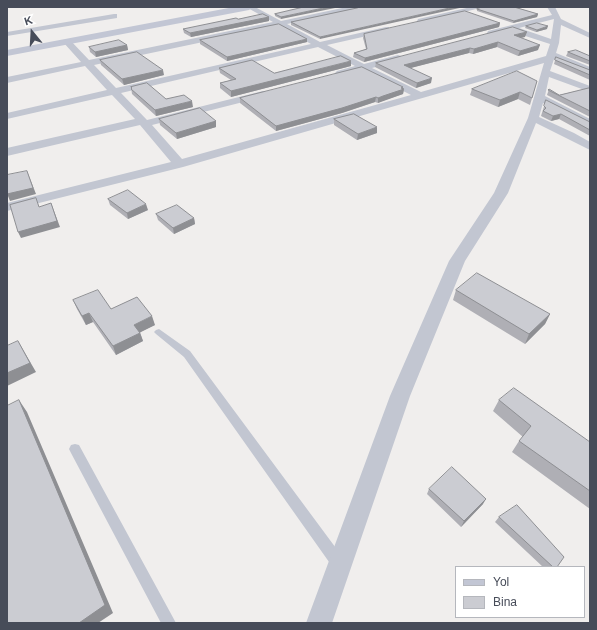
<!DOCTYPE html>
<html>
<head>
<meta charset="utf-8">
<style>
	body { margin:0 }
	#map { position:relative; width:597px; height:630px; overflow:hidden; background:#f0eeed; font-family:Arial,sans-serif }
	canvas { display:block }
	.frame { position:absolute; inset:0; border:8px solid #474c59; pointer-events:none }
	.legend { position:absolute; left:455px; top:566px; width:130px; height:52px; box-sizing:border-box; background:#fff; border:1px solid #b5b7bd; margin:0; padding:5px 7px; list-style:none; font-size:12px; color:#474c59 }
	.legend li { display:flex; align-items:center; gap:8px; height:20px }
	.legend b { width:20px; border:1px solid #b5b7bd }
	.north { position:absolute; left:12px; top:12px; width:40px; height:40px; -webkit-text-stroke:3px #fff; paint-order:stroke; rotate:342deg; font-size:11px; font-weight:700; line-height:16px; text-align:center; color:#474c59 }
	.north::after { content:''; display:block; margin:auto; width:14px; height:18px; background:#474c59; clip-path:polygon(50% 0,100% 100%,50% 72%,0 100%) }
</style>
</head>
<body>
<div id="map">
<canvas width="597" height="630"></canvas>
<div class="frame"></div>
<ul class="legend">
<li><b style="height:5px;background:#c2c6d4"></b>Yol</li>
<li><b style="height:11px;background:#cbccd2"></b>Bina</li>
</ul>
<div class="north">K</div>
</div>
<script>
const g = document.querySelector('canvas').getContext('2d');
g.lineJoin = 'round';
function paint(path, color) {
  g.fillStyle = color;
  g.fill(path, 'evenodd');
}
function strokePath(path, color, width, dash) {
  g.strokeStyle = color;
  g.lineWidth = width;
  g.lineCap = dash ? 'butt' : 'round';
  g.setLineDash(dash || []);
  g.stroke(path);
}
paint(new Path2D(`
	M159,329L190,351L344,559L346,564L344,569L339,571L334,569L184,357L156,334L154,332L156,330Z
	M75,444L79,445L176,623H161L71,453L69,449L71,445Z`), '#c2c6d1');
paint(new Path2D(`
	M246,7H255L281,21L347,7H361L357,9L287,24L320,42L386,27H389V31L327,45L364,64L398,55L401,56L402,58L401,60L372,68L421,92L546,56L550,44L510,31L491,35L487,33L488,31L552,15L547,7H555L561,19L590,33V38L561,25L559,43L556,53L590,67V73L554,59L550,71L590,86V92L549,77L545,96L590,119V126L543,103L539,117L574,133L590,142V150L536,123L508,193L465,261L410,396L332,623H306L390,396L449,261L494,193L528,118L544,63L183,167L7,211V203L171,162L140,125L7,156V148L135,119L112,95L7,119V113L107,90L85,66L7,83V77L81,62L63,42L67,40H70L89,60L273,22ZM554,19L551,39L519,28ZM279,26L311,44L116,88L94,65ZM318,47L355,66L337,71L335,73L337,75L340,76L362,70L411,95L182,159L152,125L267,96L268,94L267,92L263,91L147,120L121,93Z
	M471,7H484L421,23L417,21L418,19Z
	M114,14H117V18L7,36V32Z`), '#c2c6d1');
paint(new Path2D(`
	M234,7H254L249,10L7,56V50Z`), '#c2c6d4');
paint(new Path2D(`
	M304,7L281,19L275,16V14Z
	M482,7H524L518,8L538,14L537,17L513,23L477,11V9Z
	M357,8L320,39L291,25V22Z
	M269,17V21L191,37L184,33L183,29L238,19Z
	M500,23L499,27L364,62L353,57L354,53L366,49L363,38L364,34Z
	M526,26L547,29L536,32L525,28Z
	M525,37L521,38L538,50L518,56L497,47L473,54L469,53L410,68L431,83L416,88L375,67L376,63Z
	M200,40L307,42L227,61L200,44Z
	M127,45L128,50L96,57L90,52L89,47Z
	M568,52L590,56V65L566,56Z
	M556,57L590,70V80L554,64Z
	M100,60L164,75L124,85L101,65Z
	M351,66L231,97L220,88V83L231,80L220,73L219,68L274,73Z
	M537,81L530,105L518,99L498,107L470,95L472,89Z
	M131,87L166,99L193,107L156,116L132,94Z
	M590,88V117L547,95L549,89L559,95Z
	M403,89H404L403,94L382,101L378,103L375,102L342,113L276,131L240,103V98Z
	M546,100L590,122V136L559,119L551,121L541,116Z
	M159,119L216,121V127L177,139L160,125Z
	M334,119L377,133L357,140L334,125Z
	M108,199L148,210L128,219L110,205Z
	M156,214L194,218L195,224L174,234L158,220Z
	M456,290L550,314L545,324L525,344L453,300Z
	M73,300L111,309L155,325L140,332L143,341L116,355L93,322L86,325L77,309Z
	M499,400L590,442V509L512,452L519,441L523,437L493,411Z
	M429,489L483,504L461,527L427,494Z
	M499,517L557,567H543L495,522Z`), '#afafb5');
paint(new Path2D(`
	M328,7H340L281,19V17Z
	M454,7H464L320,39V37Z
	M514,7H524L514,10Z
	M538,14L537,17L513,23L514,21Z
	M269,17V21L191,37L190,33Z
	M500,23L499,27L364,62L365,58Z
	M548,26L547,29L536,32L537,30Z
	M527,32L525,37L513,40L514,35Z
	M307,39V42L227,61V57Z
	M498,42L497,47L473,54L474,49Z
	M127,45L128,50L96,57L95,52Z
	M540,45L538,50L518,56L520,51Z
	M470,48L469,53L403,70L404,65Z
	M351,61V66L231,97V91Z
	M163,70L164,75L124,85L122,79Z
	M432,78L431,83L416,88L417,83Z
	M403,87V90L404,89L403,94L378,103V98Z
	M520,92L518,99L498,107L500,100Z
	M376,97L375,102L342,113L276,131V126Z
	M192,101L193,107L156,116L155,110Z
	M561,114L559,119L551,121L553,116Z
	M216,121V127L177,139L176,133Z
	M377,127V133L357,140L358,134Z
	M27,171L36,194L10,201L8,196H7V192Z
	M51,203L60,227L21,238L18,232Z
	M146,204L148,210L128,219L127,213Z
	M194,218L195,224L174,234L173,228Z
	M89,313L93,322L86,325L82,316Z
	M550,314L545,324L525,344L529,334Z
	M152,316L155,325L137,334L134,325Z
	M140,333L143,341L116,355L113,346Z
	M18,341L36,372L7,386V373Z
	M19,400L27,412L113,613L98,623H79Z
	M486,499L483,504L461,527L464,521Z`), '#8e8f93');
const building = new Path2D(`
	M304,7H328L281,17L275,14Z
	M360,7H454L320,37L291,22L357,8Z
	M482,7H515H514L538,14L514,21L477,9Z
	M465,11L500,23L365,58L354,53L367,49L364,34Z
	M263,14L269,17L190,33L183,29L236,18L238,19Z
	M537,23L548,26L537,30L526,26Z
	M279,24L307,39L227,57L200,40Z
	M513,27L527,32L514,35L540,45L520,51L498,42L474,49L470,48L404,65L432,78L417,83L376,63Z
	M119,40L127,45L95,52L89,47Z
	M576,50L590,56V61L568,52Z
	M137,52L163,70L122,79L100,60Z
	M341,56L351,61L231,91L220,83L236,79L219,68L252,60L274,73Z
	M556,57L590,70V75L555,60Z
	M362,67L403,87L401,88L404,89L383,96L378,98L376,97L342,108L276,126L240,98Z
	M517,71L537,81L532,98L520,92L500,100L472,89Z
	M147,83L166,99L184,95L192,101L155,110L131,89L132,88L131,87Z
	M590,88V111L548,90L549,89L559,95Z
	M546,100L590,122V130L561,114L553,116L543,111L546,108L544,106Z
	M200,108L216,121L176,133L159,119Z
	M354,114L377,127L358,134L334,119Z
	M27,171L33,188L7,194V175Z
	M128,190L146,204L127,213L108,199Z
	M36,198L39,207L51,203L57,221L18,232L10,205Z
	M177,205L194,218L173,228L156,214Z
	M477,273L550,314L529,334L456,290Z
	M98,290L111,309L137,297L152,316L134,325L140,333L113,346L89,313L82,316L73,300Z
	M18,341L30,363L7,373V346Z
	M514,388L590,442V491L519,441L531,426L499,400Z
	M19,400L105,605L79,623H7V406Z
	M452,467L486,499L464,521L429,489Z
	M517,505L564,557L557,567H553L499,517Z`);
paint(building, '#cbccd2');
strokePath(building, '#8e8f93', 1);
</script>
</body>
</html>
